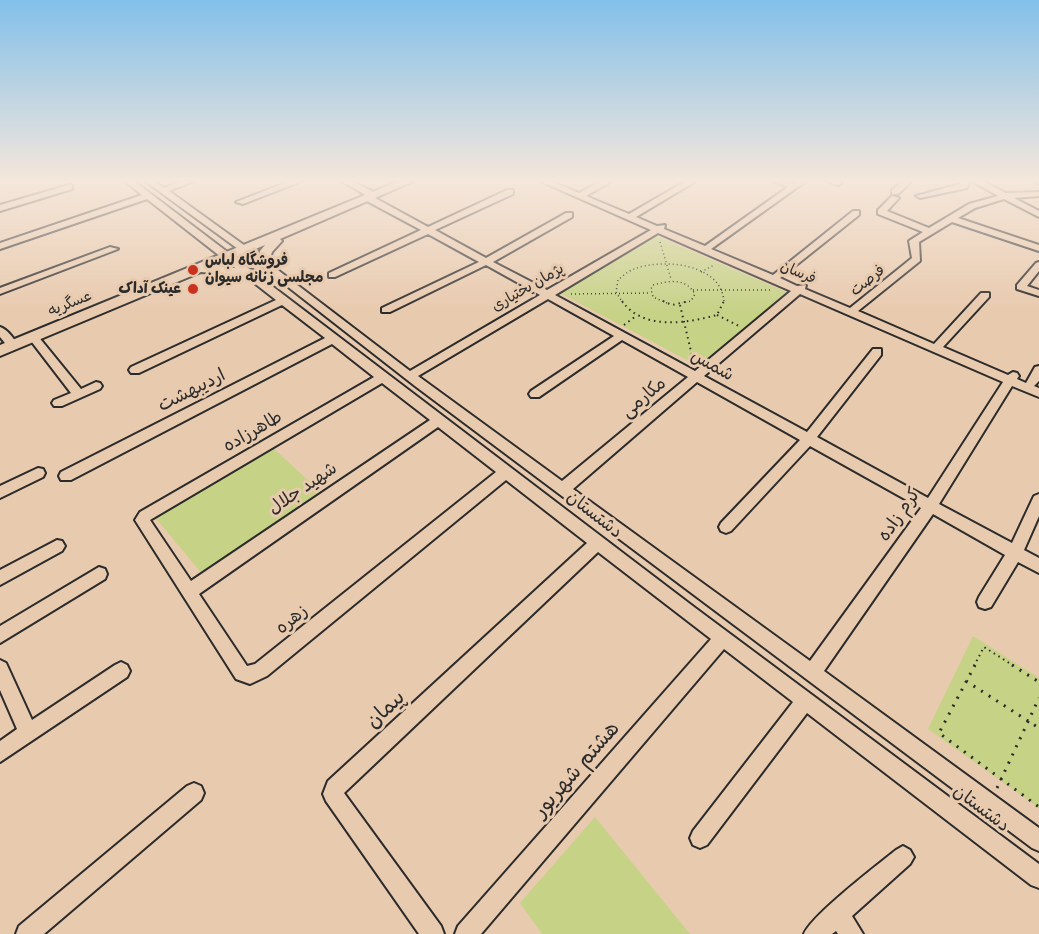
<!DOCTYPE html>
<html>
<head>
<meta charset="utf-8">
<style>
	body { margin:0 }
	canvas { display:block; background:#e8caae }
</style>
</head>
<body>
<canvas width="1039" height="934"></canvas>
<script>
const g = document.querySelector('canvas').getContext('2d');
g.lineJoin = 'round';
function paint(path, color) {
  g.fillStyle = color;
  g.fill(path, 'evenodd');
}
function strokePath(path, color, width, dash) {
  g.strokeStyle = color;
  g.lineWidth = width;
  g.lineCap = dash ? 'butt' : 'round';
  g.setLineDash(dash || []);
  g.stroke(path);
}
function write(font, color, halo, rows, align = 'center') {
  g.font = font + ' Itim,"Playpen Sans Arabic",sans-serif';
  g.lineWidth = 6;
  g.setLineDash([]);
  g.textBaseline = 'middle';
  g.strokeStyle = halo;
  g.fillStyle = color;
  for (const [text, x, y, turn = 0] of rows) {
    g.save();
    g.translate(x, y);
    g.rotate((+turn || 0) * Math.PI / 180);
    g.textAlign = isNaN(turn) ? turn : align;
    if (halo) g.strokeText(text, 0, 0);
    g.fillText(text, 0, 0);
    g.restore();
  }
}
paint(new Path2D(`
	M654,235L789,293L700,367L558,292Z
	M272,447L322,493L203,575L154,516Z
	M973,636L1039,678V808L928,729Z
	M595,817L690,934H542L520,903Z`), '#c6d286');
const minor = new Path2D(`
	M125,181H134L694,607L1039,864V888L1031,885L807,713L707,845L700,848L693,845L690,838L693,831L793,702L724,649L481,934H455L458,926L711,639L598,552L344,793L441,926L444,934H419L326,801L323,794L328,781L587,543L506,480L267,676L250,684L236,679L135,520L140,512L374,377L332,344L71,480H61L59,476L61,472L325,338L282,305L139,373H131L129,370L131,367L276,300L147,199L0,249V243L142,195ZM382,383L430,420L191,581L150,520ZM438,427L496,472L255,664L247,666L199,594Z
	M145,181H154L164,188L182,181H194L169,191L266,261L410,371L540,295L486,265L390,312H382V308L479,262L428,234L335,277H329V273L421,230L365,200L364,198L367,196L342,181H352L377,194L378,196L375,198L428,227L507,190H513V194L435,230L486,258L566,213H572V217L493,262L547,290L651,230L540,181H551L579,193L602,181H612L586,196L629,214L686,181H696L636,217L657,226L665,225L664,229L705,246L788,187L773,181L793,184L797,181H806L711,249L773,275L853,211H859V215L780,278L797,286L806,285L805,289L850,308L912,258L909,241L923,232L878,214V210L892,196L899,198L887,211L929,228L969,204L998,196L972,181H982L1006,193L1039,192V196L1014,198L1039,211V217L1004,199L975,208L958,218L1039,245V251L952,222L919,242L920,261L858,311L934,344L981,293H989V297L943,347L1008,375L1013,372L1017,373L1019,376L1017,379L1026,383L1035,367L1039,366V381L1034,386L1039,388V397L1012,386L939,504L1012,543L1034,496L1039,494V516L1024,550L1039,558V573L1018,562L991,607L985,609L979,607L977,602L979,597L1005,555L933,514L824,671L1039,828V851L1032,848L415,386L260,265ZM658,233L791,291L695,371L555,295ZM800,294L1003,382L928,498L817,437L881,355V349H873L807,432L704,376ZM548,299L614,336L531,391L529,394L531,397H539L622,340L688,377L562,481L418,376ZM697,382L800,440L721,523L719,527L721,531L726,533L731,531L810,446L921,508L810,661L573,489Z
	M290,181H302L243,204L236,202Z
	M827,181H840L842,183L838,185Z
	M903,181H912L898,194H892V190Z
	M961,181H969L967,188L920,198L916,196L960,184Z
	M1033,181H1039V184Z
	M69,185H72V189L0,211V205Z
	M110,247L118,249L0,294V288Z
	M1039,262V271L1027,286L1039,290V296L1017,289V285L1036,263Z
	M0,327C7,329 18,342 17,348H9L0,337Z
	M33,334L37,335L81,389L96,382L100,383L102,386L100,389L62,406H54L52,403L54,400L71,393L28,337Z
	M38,468L43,469L45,473L43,477L0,498V486Z
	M57,540L62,541L65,546L62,551L0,585V570Z
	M99,567L105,569L107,574L105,579L0,643V626Z
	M0,660L6,663L32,720L115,665L121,662L127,665L130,671L127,677L0,762V741L17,729L0,690Z
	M194,783L201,786L204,793L201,800L44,934H16L19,926L187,786Z
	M903,846L910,850L914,857L910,864L852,916L863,934H838L836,931L832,934H804C811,916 876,866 896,850Z`);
const major = new Path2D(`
	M399,181H414L280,239L282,241L272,252L267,266H259L257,263L260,251L265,245L215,266L253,270L254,273L253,276L201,272L0,356V345Z`);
strokePath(minor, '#2b2b2b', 4);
strokePath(major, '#2b2b2b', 4);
strokePath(new Path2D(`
	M660,242L671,279
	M701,272L714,265
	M693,290H771
	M571,294L650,293
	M623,303L616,292L618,280C623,276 628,271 634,269C662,258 723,263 724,303
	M667,303L653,297L651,289L653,285C669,281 685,277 695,294L691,301L682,303`), '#2b2b2b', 1.5, [1, 3]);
strokePath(new Path2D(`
	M622,301C643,331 687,323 717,315L724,301
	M663,301L672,305L689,301
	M680,305L694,364
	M717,315L739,326
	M624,325L636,316
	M974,666L984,647L1014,666`), '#2b2b2b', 2, [1.5, 4]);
strokePath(new Path2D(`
	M975,665L939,733L1039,807
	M1012,665L1039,682
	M966,681L1039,728
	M997,788L1039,698`), '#2b2b2b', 3, [2, 7]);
paint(minor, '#e8caae');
paint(major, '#e8caae');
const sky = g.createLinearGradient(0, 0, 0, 312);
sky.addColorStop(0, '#83c0ea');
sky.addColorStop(0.58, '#f5e7db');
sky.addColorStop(1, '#f5e7db00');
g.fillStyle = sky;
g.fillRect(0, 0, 1039, 312);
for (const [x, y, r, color] of [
	[193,270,6,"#c8321e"],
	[193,289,6,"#c8321e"]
]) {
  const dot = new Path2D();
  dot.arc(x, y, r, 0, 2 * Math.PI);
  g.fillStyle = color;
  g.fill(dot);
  strokePath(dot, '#e8caae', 2);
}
write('bold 15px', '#2b2b2b', '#e8caae', [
	["فروشگاه لباس",205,261],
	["مجلسی زنانه سیوان",205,278],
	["عینک آداک",181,289,"right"]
], 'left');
write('15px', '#2b2b2b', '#e8caae', [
	["فرسان",798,273,23],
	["فرصت",868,281,-39],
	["پژمان بختیاری",528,288,-30],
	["عسگریه",70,304,-22]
]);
write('18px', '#2b2b2b', '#e8caae', [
	["شمس",712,366,29],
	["اردیبهشت",192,391,-27],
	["مکارمی",644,398,-40],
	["طاهرزاده",253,432,-30],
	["شهید جلال",303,489,-34],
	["دشتستان",594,515,38],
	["کرم زاده",900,515,-55],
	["زهره",292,620,-39],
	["دشتستان",981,809,37]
]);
write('21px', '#2b2b2b', '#e8caae', [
	["پیمان",386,710,-43],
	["هشتم شهریور",577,770,-49]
]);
</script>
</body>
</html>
